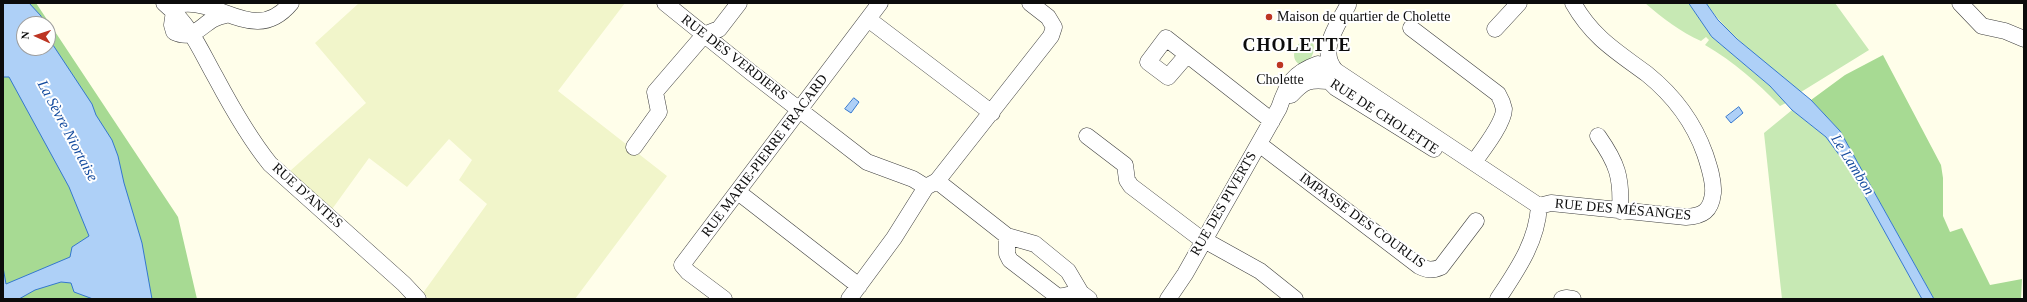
<!DOCTYPE html>
<html>
<head>
<meta charset="utf-8">
<style>
	body { margin:0 }
	#map { position:relative; width:2027px; height:302px; overflow:hidden; background:#fffeea; font-family:"Times New Roman",serif }
	canvas { display:block }
	.frame { position:absolute; inset:0; border:4px solid #0c0c0c; pointer-events:none }
	.north { position:absolute; left:16px; top:16px; width:40px; height:40px; box-sizing:border-box; background:#fff; border:1px solid #9e9e9e; border-radius:50%; rotate:273deg; font-size:11px; font-weight:700; line-height:16px; text-align:center; color:#0c0c0c }
	.north::after { content:''; display:block; margin:auto; width:14px; height:18px; background:#bd3522; clip-path:polygon(50% 0,100% 100%,50% 72%,0 100%) }
</style>
</head>
<body>
<div id="map">
<canvas width="2027" height="302"></canvas>
<div class="frame"></div>
<div class="north">N</div>
</div>
<script>
const g = document.querySelector('canvas').getContext('2d');
g.lineJoin = 'round';
function paint(path, color) {
  g.fillStyle = color;
  g.fill(path, 'evenodd');
}
function strokePath(path, color, width, dash) {
  g.strokeStyle = color;
  g.lineWidth = width;
  g.lineCap = dash ? 'butt' : 'round';
  g.setLineDash(dash || []);
  g.stroke(path);
}
function write(font, color, halo, rows, align = 'center') {
  g.font = font + ' "Times New Roman",serif';
  g.lineWidth = 4;
  g.setLineDash([]);
  g.textBaseline = 'middle';
  g.strokeStyle = halo;
  g.fillStyle = color;
  for (const [text, x, y, turn = 0] of rows) {
    g.save();
    g.translate(x, y);
    g.rotate((+turn || 0) * Math.PI / 180);
    g.textAlign = isNaN(turn) ? turn : align;
    if (halo) g.strokeText(text, 0, 0);
    g.fillText(text, 0, 0);
    g.restore();
  }
}
paint(new Path2D(`
	M359,3H625L558,91L667,176L575,299H429L423,293L487,204L459,180L472,160L449,139L407,187L369,158L330,212L290,171L366,103L315,43Z`), '#f1f5ca');
paint(new Path2D(`
	M1645,3H1689L1712,37L1770,86L1786,103L1780,106C1757,82 1734,62 1705,45L1709,40L1706,37L1701,41C1681,32 1662,18 1645,3Z
	M1706,3H1835L1869,50L1801,92C1768,64 1731,39 1706,3Z
	M1305,39H1309L1313,42C1316,54 1311,60 1300,65C1289,58 1295,44 1305,39Z
	M1792,110L1826,137L1851,171L1922,299H1782L1764,133Z`), '#c7e9b4');
paint(new Path2D(`
	M3,3H36L178,217L197,299H3ZM24,24H48V48H24Z
	M1883,55L1941,165L1943,178V216L1950,232L1962,228L1990,285L2022,279L2021,299H1934L1840,131L1811,100L1845,75Z`), '#a7da93');
const water = new Path2D(`
	M3,3H29L41,16L44,24H24V48H48V33L53,45L92,104L96,115L112,140L118,156L124,183L142,243L152,299H93L74,292L71,283L61,282L35,290L19,299H3V267L6,284L70,257L72,247L89,236L69,187L9,77H3Z
	M1689,3H1706L1718,20L1737,39L1811,100L1840,131L1934,299H1922L1851,171L1826,137L1792,110L1770,86L1712,37Z
	M854,98L859,102L851,113L845,109Z
	M1739,107L1743,113L1731,123L1726,117Z`);
paint(water, '#aed0f7');
strokePath(water, '#3477cf', 1);
const minor = new Path2D(`
	M164,3C192,27 199,48 216,78C232,108 249,138 270,164L404,284L418,299
	M665,3L753,74L867,162L913,179L926,187
	M1960,3L1982,26L2005,31L2024,39
	M1348,5C1338,25 1317,51 1336,71L1539,206C1537,242 1517,270 1498,299
	M226,15C202,18 198,43 174,32L172,25L174,11L183,4C222,0 256,45 291,3
	M868,19L992,113
	M1411,28L1498,94C1501,99 1503,104 1504,109C1504,123 1482,151 1474,162
	M1495,29L1519,3
	M1187,55L1168,77L1148,62L1166,38L1272,121
	M1322,74L1336,88L1434,149
	M1291,95C1304,81 1309,79 1328,81
	M1087,136L1125,165L1127,180L1131,186L1197,236L1260,271L1295,299
	M1598,136C1617,163 1622,177 1620,211
	M1259,144L1419,266C1427,270 1432,271 1441,267L1476,221
	M634,147L659,112L655,92L704,35L719,29L739,3
	M937,181L1007,236L1035,244L1068,271L1081,293L1089,299
	M738,192L859,286
	M1539,206L1551,203L1686,217C1703,216 1711,211 1713,193C1714,181 1709,166 1705,154C1694,123 1673,95 1647,74C1616,51 1593,38 1573,3
	M1007,236V254L1010,260L1057,296C1065,298 1072,292 1081,293
	M724,299L688,272L682,265L880,3
	M849,299L894,238L926,187L937,181L1051,36L1054,27L1048,17L1030,3
	M1168,299L1185,274L1279,108C1287,84 1293,73 1318,64L1324,66L1333,77
	M1562,299L1566,298L1573,299`);
strokePath(minor, '#3f3f3f', 17);
strokePath(minor, '#fff', 16);
for (const [x, y, r, color] of [
	[1269,17,4,"#bd3522"],
	[1280,65,4,"#bd3522"]
]) {
  const dot = new Path2D();
  dot.arc(x, y, r, 0, 2 * Math.PI);
  g.fillStyle = color;
  g.fill(dot);
  strokePath(dot, '#fff', 1.5);
}
write('14px', '#0c0c0c', '#fff', [
	["Maison de quartier de Cholette",1277,17],
	["Cholette",1280,80,"center"]
], 'left');
write('14px', '#0c0c0c', '#fff', [
	["RUE DES VERDIERS",734,58,38],
	["RUE DE CHOLETTE",1384,117,33],
	["RUE MARIE-PIERRE FRACARD",765,156,-53],
	["RUE D'ANTES",307,196,42],
	["RUE DES PIVERTS",1224,204,-60],
	["RUE DES MÉSANGES",1623,210,5],
	["IMPASSE DES COURLIS",1362,221,36]
]);
write('italic 15px', '#144b9e', '#fff', [
	["La Sèvre Niortaise",67,131,62],
	["Le Lambon",1852,165,58]
]);
g.letterSpacing = '1px';
write('bold 18px', '#0c0c0c', '#fff', [
	["CHOLETTE",1297,46]
]);
g.letterSpacing = '0px';
</script>
</body>
</html>
